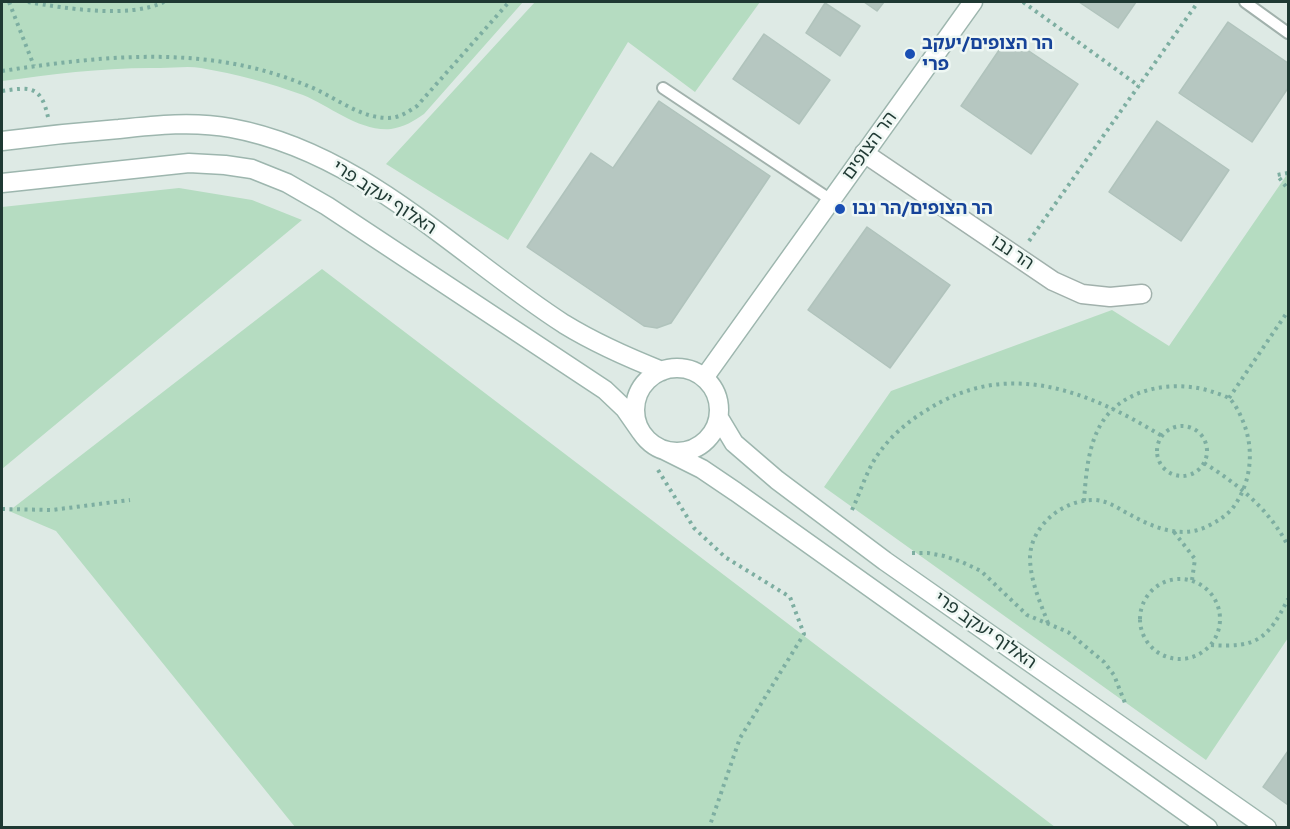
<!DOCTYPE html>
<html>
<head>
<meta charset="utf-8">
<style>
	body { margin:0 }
	#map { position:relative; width:1290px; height:829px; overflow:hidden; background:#deeae5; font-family:Signika,sans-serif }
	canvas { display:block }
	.frame { position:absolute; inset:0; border:3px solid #1f3933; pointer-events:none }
</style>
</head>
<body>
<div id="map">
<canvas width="1290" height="829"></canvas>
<div class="frame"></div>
</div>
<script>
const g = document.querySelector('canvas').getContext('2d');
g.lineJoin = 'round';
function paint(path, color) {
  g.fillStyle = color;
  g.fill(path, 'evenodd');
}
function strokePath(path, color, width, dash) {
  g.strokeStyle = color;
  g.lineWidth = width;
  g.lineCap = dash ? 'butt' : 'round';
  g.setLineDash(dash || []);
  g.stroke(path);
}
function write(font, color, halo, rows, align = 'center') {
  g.font = font + ' Signika,"Noto Sans Hebrew",sans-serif';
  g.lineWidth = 5;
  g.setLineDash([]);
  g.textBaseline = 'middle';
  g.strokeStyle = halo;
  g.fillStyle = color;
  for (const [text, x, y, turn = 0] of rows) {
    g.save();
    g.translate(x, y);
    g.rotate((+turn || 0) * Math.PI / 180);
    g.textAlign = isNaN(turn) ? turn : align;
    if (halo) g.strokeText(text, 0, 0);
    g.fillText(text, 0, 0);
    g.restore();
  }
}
paint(new Path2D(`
	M2,2H523L424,114C414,121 404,127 391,129C360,132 330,106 303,95C270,83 236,74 201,68C188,66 174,68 160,68C107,67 54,74 2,81Z
	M535,2H760L695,92L628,42L508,240L386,164Z
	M1288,173V638L1206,760L824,487L891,391L1112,310L1169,346Z
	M179,188L252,200L302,220L2,469V207Z
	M322,269L1055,827H295L56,531L9,511Z`), '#b5dcc1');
const building = new Path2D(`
	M864,2H884L877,11Z
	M1079,2H1136L1118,28Z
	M825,3L860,26L840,56L806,33Z
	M1228,22L1288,63V88L1252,142L1179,93Z
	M764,34L830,80L799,124L733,79Z
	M1008,37L1078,84L1031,154L961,106Z
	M659,101L770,176L671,323L657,328L644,326L527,247L591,153L613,168Z
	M1157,121L1229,170L1181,241L1109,192Z
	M867,227L950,285L890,368L808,310Z
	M1288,751V805L1263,787Z`);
paint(building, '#b6c7c1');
strokePath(building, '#b0c3bc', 1.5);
const lane = new Path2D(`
	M1245,2L1288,33
	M663,88L831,200`);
const street = new Path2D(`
	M864,153L1053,281L1082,294L1110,297L1142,294`);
const secondary = new Path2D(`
	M2,141C41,136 80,132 119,129C156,125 194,121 231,128C362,152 457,255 564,324C595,343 629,358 662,371
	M2,183L189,163L225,165L252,169L287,183L327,206L605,390L625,409L641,432
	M635 410a42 42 0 1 1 84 0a42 42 0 1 1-84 0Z
	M704,378L973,2
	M719,418L734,443L777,480L885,561L1267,828
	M664,450L702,469L736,492L1208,828`);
strokePath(lane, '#a1b1ac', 14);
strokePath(street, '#a1b1ac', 21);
strokePath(secondary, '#9db6ae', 21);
strokePath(new Path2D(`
	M9,2L34,66
	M28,2C64,8 129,19 164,2
	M1023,2L1139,86
	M2,71C88,58 179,47 265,71C279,75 294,80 308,86C334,96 359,118 388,118C399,118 408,112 417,106L509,2
	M2,91C30,87 41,85 48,117
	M1288,173L1277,175L1288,189
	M1029,241L1198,2
	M1229,398L1288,311
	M1157 451a25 25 0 1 1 50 0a25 25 0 1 1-50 0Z
	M1204,463C1238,484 1270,510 1288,546
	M658,470L694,528L725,557L790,597L804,634L740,738L709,828
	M2,509L52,510L130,500
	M852,510C859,495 864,479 872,464C884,442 905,423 927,410C1008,358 1088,391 1162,436
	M1174,532L1195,559L1192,580
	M912,553H928L944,556L962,562L981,571L1027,615L1068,632L1104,662L1114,675L1125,703
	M1140 619a40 40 0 1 1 80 0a40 40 0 1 1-80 0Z
	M1048,623C1040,602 1030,580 1030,557C1031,525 1064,499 1095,500C1109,501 1117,508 1129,514C1152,527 1180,539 1206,527C1216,522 1225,517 1232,509C1252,483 1255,448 1242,419C1239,412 1235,404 1230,399C1226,396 1219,394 1213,392C1178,380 1129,386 1105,418C1088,441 1086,474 1084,501
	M1211,645C1257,648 1268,639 1288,599`), '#7daea1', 4, [3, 4.5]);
strokePath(lane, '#fff', 10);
strokePath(street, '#fff', 18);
strokePath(secondary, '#fff', 18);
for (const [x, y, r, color] of [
	[910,54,6,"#1a4fb4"],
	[840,209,6,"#1a4fb4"]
]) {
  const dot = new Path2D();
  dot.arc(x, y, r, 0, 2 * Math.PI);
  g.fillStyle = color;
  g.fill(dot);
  strokePath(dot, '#eef7f3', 2);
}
write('bold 18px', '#164399', '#eef7f3', [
	["הר הצופים/יעקב",922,44],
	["פרי",922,65],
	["הר הצופים/הר נבו",852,209]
], 'left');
write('18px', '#1f3933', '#eef7f3', [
	["הר הצופים",870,146,-54],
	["האלוף יעקב פרי",384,198,33],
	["הר נבו",1012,253,34],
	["האלוף יעקב פרי",985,631,35]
]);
</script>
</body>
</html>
